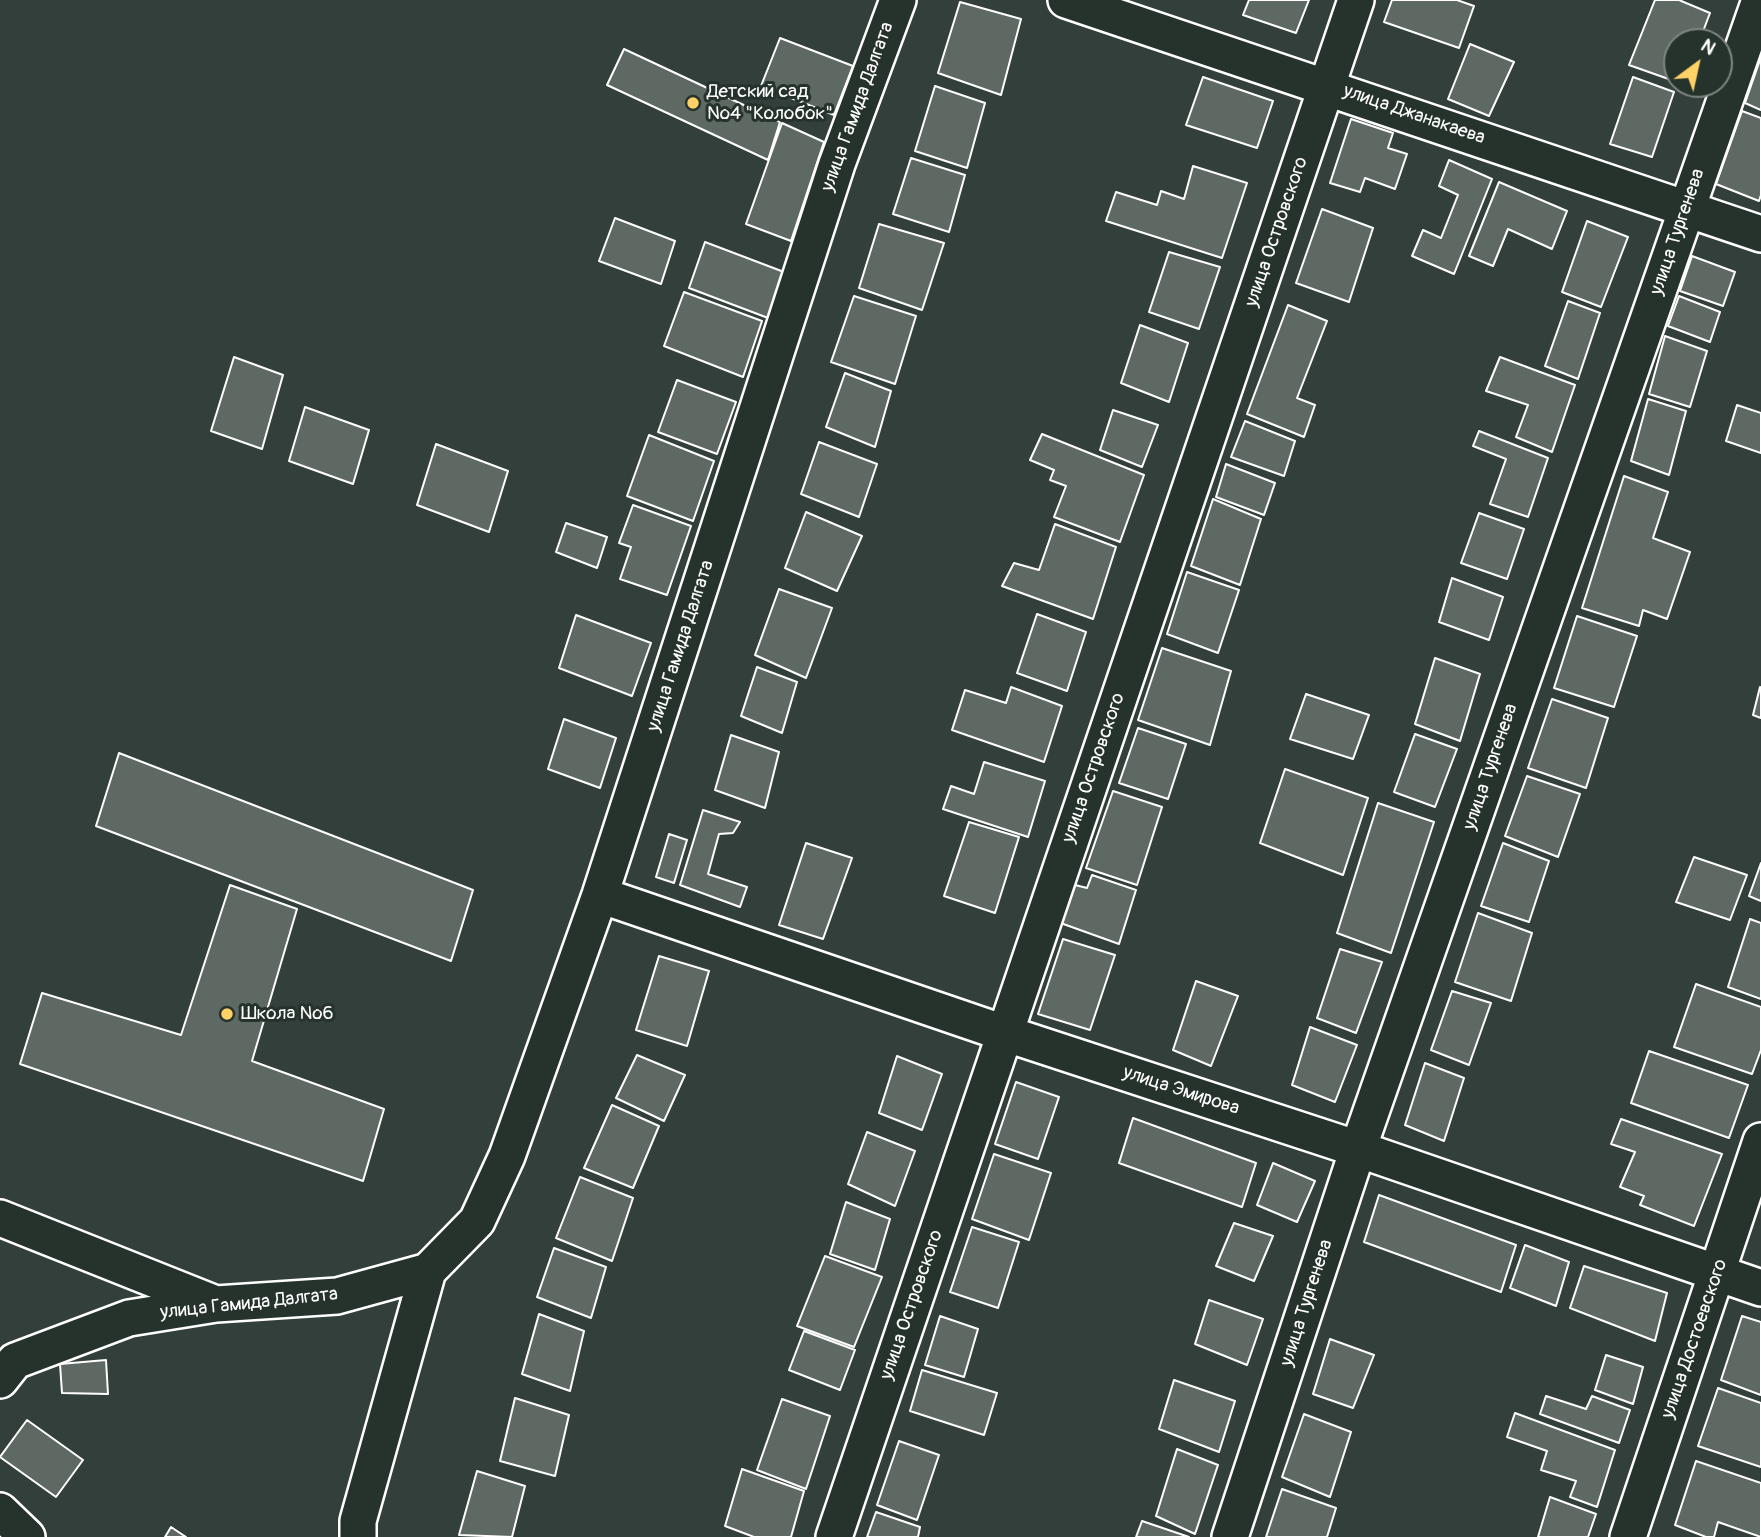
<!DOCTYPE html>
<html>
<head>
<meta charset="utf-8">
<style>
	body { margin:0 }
	#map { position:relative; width:1761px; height:1537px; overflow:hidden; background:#333f3a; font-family:Pangolin,sans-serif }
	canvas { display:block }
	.north { position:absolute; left:1663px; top:28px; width:70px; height:70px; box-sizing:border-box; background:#26332d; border:2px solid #7d8581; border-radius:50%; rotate:33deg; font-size:19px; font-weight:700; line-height:28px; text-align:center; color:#fff }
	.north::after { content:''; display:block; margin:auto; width:24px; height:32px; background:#ffd166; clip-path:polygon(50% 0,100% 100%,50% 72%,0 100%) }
</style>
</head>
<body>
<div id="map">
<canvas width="1761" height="1537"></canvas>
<div class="north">N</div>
</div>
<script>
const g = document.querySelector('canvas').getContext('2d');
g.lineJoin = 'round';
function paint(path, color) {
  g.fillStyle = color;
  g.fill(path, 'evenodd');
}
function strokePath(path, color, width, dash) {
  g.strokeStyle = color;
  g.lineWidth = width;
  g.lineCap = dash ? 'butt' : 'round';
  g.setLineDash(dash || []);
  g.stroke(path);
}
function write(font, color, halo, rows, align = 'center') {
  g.font = font + ' Pangolin,sans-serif';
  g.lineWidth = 6;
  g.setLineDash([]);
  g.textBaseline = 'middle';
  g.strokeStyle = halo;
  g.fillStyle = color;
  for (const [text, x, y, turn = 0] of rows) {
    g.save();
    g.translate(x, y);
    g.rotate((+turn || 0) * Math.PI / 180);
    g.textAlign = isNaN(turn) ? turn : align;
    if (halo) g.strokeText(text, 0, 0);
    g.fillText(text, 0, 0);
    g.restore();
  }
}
const building = new Path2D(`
	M1249,0H1309L1296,33L1243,15Z
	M1392,0H1457L1474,6L1459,48L1384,22Z
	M1655,0H1679L1710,13L1699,42H1677V82L1629,65Z
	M960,2L1021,19L1001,95L938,73Z
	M780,38L853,66L834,115L761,86Z
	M1470,44L1514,62L1489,116L1448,99Z
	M624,49L780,122L768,160L607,85Z
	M1761,57V110L1745,103Z
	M1203,77L1273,101L1257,148L1186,125Z
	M1633,77L1674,92L1652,157L1610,144Z
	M935,86L985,103L967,168L915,151Z
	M1742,111L1761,118V195L1759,201L1716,184Z
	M1351,119L1393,133L1388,148L1407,154L1395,189L1365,178L1360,192L1330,183Z
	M782,123L824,142L791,241L746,224Z
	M911,158L965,175L949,232L893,214Z
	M1449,160L1492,179L1454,274L1412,256L1423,230L1441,238L1458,195L1439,186Z
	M1193,166L1247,183L1222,258L1106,221L1116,192L1157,205L1161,191L1184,199Z
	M1499,182L1567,211L1552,249L1508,229L1493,266L1469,256Z
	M1322,209L1373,228L1349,302L1296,283Z
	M615,218L675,241L661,284L599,261Z
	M1587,221L1628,237L1601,307L1562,292Z
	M879,224L944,243L922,310L859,288Z
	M705,242L784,272L768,318L689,288Z
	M1169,252L1220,267L1199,329L1149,312Z
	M1692,256L1735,272L1723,306L1680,291Z
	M684,292L762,321L743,377L664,346Z
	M854,296L916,316L895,384L831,362Z
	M1679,296L1720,312L1710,342L1668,326Z
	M1568,301L1600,313L1578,379L1545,366Z
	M1288,305L1327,321L1297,398L1315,405L1304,437L1247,414Z
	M1140,325L1188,343L1169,402L1121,383Z
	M1665,336L1707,351L1690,407L1649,394Z
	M234,357L283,375L262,449L211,431Z
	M1500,357L1575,385L1552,452L1516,437L1528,405L1486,391Z
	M845,373L891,391L875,447L826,427Z
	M677,380L736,402L717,454L658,432Z
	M1648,399L1686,411L1669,475L1631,461Z
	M1737,405L1761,413V453L1726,441Z
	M305,407L369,430L353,484L289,461Z
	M1113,410L1158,425L1142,467L1100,450Z
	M1245,421L1295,441L1284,476L1231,457Z
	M1479,431L1548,458L1528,517L1490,504L1506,459L1473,446Z
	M1042,434L1144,475L1120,542L1054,517L1066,486L1050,480L1054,470L1030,460Z
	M649,435L714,461L693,521L627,496Z
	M819,442L877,464L859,517L801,494Z
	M436,444L508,471L489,532L417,505Z
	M1226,464L1275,483L1264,515L1216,497Z
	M1624,476L1668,492L1653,538L1690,552L1667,619L1643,610L1639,626L1582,608Z
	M1213,499L1261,519L1240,585L1191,566Z
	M633,505L691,526L667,595L620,579L631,547L619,543Z
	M806,512L862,536L837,591L785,568Z
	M1479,513L1524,529L1507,579L1461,563Z
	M566,523L607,537L597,568L556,552Z
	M1055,524L1116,547L1093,619L1002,586L1014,563L1039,570Z
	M1187,572L1239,590L1218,653L1167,634Z
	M1452,578L1503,597L1489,640L1439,622Z
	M779,589L832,608L806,678L755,655Z
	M1037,614L1086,632L1067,691L1017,673Z
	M576,615L651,643L632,696L559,668Z
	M1577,616L1637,636L1614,707L1554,688Z
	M1162,648L1231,671L1210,745L1138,720Z
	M1435,658L1480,674L1460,741L1415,724Z
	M757,667L797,682L782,733L741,716Z
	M1011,687L1062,706L1044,762L952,730L965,690L1006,703Z
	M1760,687L1761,688V718L1753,715Z
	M1306,694L1369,715L1353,759L1290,739Z
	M1552,699L1608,718L1586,788L1528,768Z
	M564,719L616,738L600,788L548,769Z
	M1138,728L1186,744L1168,799L1119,783Z
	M1415,734L1457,749L1435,807L1394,792Z
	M731,735L779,752L765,808L715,790Z
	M119,753L473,890L451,961L96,826Z
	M984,762L1045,781L1028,837L943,809L951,786L974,794Z
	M1285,769L1368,798L1343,875L1260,843Z
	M1527,776L1580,794L1558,857L1505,836Z
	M1113,791L1162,807L1137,885L1086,868Z
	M1378,803L1434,822L1391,953L1337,933Z
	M703,810L740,822L733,833L719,834L708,874L747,887L740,907L680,885Z
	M969,822L1019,837L995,913L944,896Z
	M669,834L687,840L674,883L656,877Z
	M806,843L852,858L823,939L779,925Z
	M1503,843L1549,861L1529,922L1481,906Z
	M1694,857L1747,875L1730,920L1676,902Z
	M1761,863V901L1749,896Z
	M1092,875L1136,890L1119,944L1055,921L1067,883L1087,888Z
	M230,885L297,909L252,1061L384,1109L363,1181L20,1064L42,993L181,1035Z
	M1478,913L1532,933L1511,1001L1455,982Z
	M1750,919L1761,923V999L1728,987Z
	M1063,939L1115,955L1090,1030L1038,1014Z
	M1340,949L1382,962L1356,1033L1317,1018Z
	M659,956L709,971L687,1046L636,1030Z
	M1196,981L1238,996L1211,1066L1173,1050Z
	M1696,984L1761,1007V1050L1752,1074L1674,1047Z
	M1452,991L1491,1003L1469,1065L1431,1050Z
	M1310,1027L1357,1045L1335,1102L1292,1085Z
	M1649,1051L1748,1085L1729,1138L1631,1103Z
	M637,1055L685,1075L664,1121L616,1098Z
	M897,1056L942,1074L922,1130L879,1113Z
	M1425,1063L1464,1078L1444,1141L1405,1125Z
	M1016,1082L1059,1097L1038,1159L995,1144Z
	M612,1105L659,1126L633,1188L584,1168Z
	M1133,1118L1256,1163L1242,1207L1119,1163Z
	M1621,1119L1722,1154L1694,1226L1640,1205L1644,1196L1620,1187L1635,1152L1611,1144Z
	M867,1132L915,1151L895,1206L848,1184Z
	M994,1154L1051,1173L1029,1240L972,1219Z
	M1273,1163L1315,1181L1297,1222L1257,1205Z
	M580,1177L633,1198L612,1261L556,1238Z
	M1379,1195L1516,1245L1501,1292L1364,1242Z
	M846,1202L890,1219L875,1270L830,1254Z
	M1234,1223L1273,1236L1254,1281L1216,1266Z
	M972,1227L1019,1242L998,1308L950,1292Z
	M1525,1245L1569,1262L1556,1306L1510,1288Z
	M554,1248L606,1267L591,1318L537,1297Z
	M825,1256L882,1277L854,1347L797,1326Z
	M1584,1266L1667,1293L1655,1341L1570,1308Z
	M1209,1300L1263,1319L1247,1365L1195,1344Z
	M539,1314L584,1331L570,1391L522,1374Z
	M940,1316L978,1329L964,1377L925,1365Z
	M1742,1316L1761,1322V1395L1721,1380Z
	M804,1331L855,1350L840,1390L789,1370Z
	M1330,1339L1374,1355L1353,1408L1313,1394Z
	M1606,1355L1643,1367L1633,1404L1595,1390Z
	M106,1360L108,1394L62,1393L60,1364Z
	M922,1370L997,1393L984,1435L910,1411Z
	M1174,1380L1235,1401L1219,1452L1159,1429Z
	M1718,1388L1761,1403V1467L1698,1446Z
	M1546,1396L1586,1409L1592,1396L1630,1410L1619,1443L1540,1414Z
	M515,1398L569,1415L555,1476L500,1461Z
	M782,1399L830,1416L806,1489L757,1470Z
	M1515,1413L1615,1450L1597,1507L1570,1497L1576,1481L1541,1470L1547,1451L1507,1437Z
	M1304,1414L1351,1432L1330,1497L1282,1477Z
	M27,1420L83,1460L56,1497L0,1457Z
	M899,1441L939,1455L917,1520L877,1505Z
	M1177,1449L1218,1465L1195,1534L1156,1516Z
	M1696,1461L1761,1483V1537L1718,1522L1714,1537H1706L1675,1525Z
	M742,1469L804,1491L791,1537H754L725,1526Z
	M477,1471L525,1486L512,1537L459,1535Z
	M1282,1489L1336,1508L1327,1537H1266Z
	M1550,1497L1596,1514L1588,1537H1538Z
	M876,1512L920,1527L918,1537H867Z
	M1142,1521L1189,1537H1136Z
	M171,1527L186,1537H165Z`);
paint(building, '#5f6964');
strokePath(building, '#fff', 2);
const minor = new Path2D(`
	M1066,0L1761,234
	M600,895L1004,1033L1358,1149L1761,1288
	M0,1218L216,1304
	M0,1380L15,1361L129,1318L216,1304L337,1296L428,1271L477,1221L507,1156L600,895L837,164L898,0
	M0,1511L27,1537
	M358,1537V1521L428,1271
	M834,1537L1356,0
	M1230,1537L1358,1149L1760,0
	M1628,1537L1761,1141`);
strokePath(minor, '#fff', 40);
strokePath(minor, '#26332d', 35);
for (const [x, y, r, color] of [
	[693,103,7,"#ffd166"],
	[227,1014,7,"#ffd166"]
]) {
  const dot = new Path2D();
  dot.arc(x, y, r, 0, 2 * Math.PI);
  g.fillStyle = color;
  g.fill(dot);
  strokePath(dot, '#26332d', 2.5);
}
write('19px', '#fff', '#26332d', [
	["Детский сад",707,92],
	["№4 \"Колобок\"",707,114],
	["Школа №6",241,1014]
], 'left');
write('19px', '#fff', '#26332d', [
	["улица Гамида Далгата",858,107,-70],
	["улица Джанакаева",1414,115,19],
	["улица Островского",1277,232,-71],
	["улица Тургенева",1678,232,-71],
	["улица Гамида Далгата",681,646,-72],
	["улица Тургенева",1491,767,-71],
	["улица Островского",1094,768,-71],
	["улица Эмирова",1181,1091,18],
	["улица Тургенева",1307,1303,-72],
	["улица Гамида Далгата",249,1304,-6],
	["улица Островского",912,1305,-71],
	["улица Достоевского",1695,1339,-71]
]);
</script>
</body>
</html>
